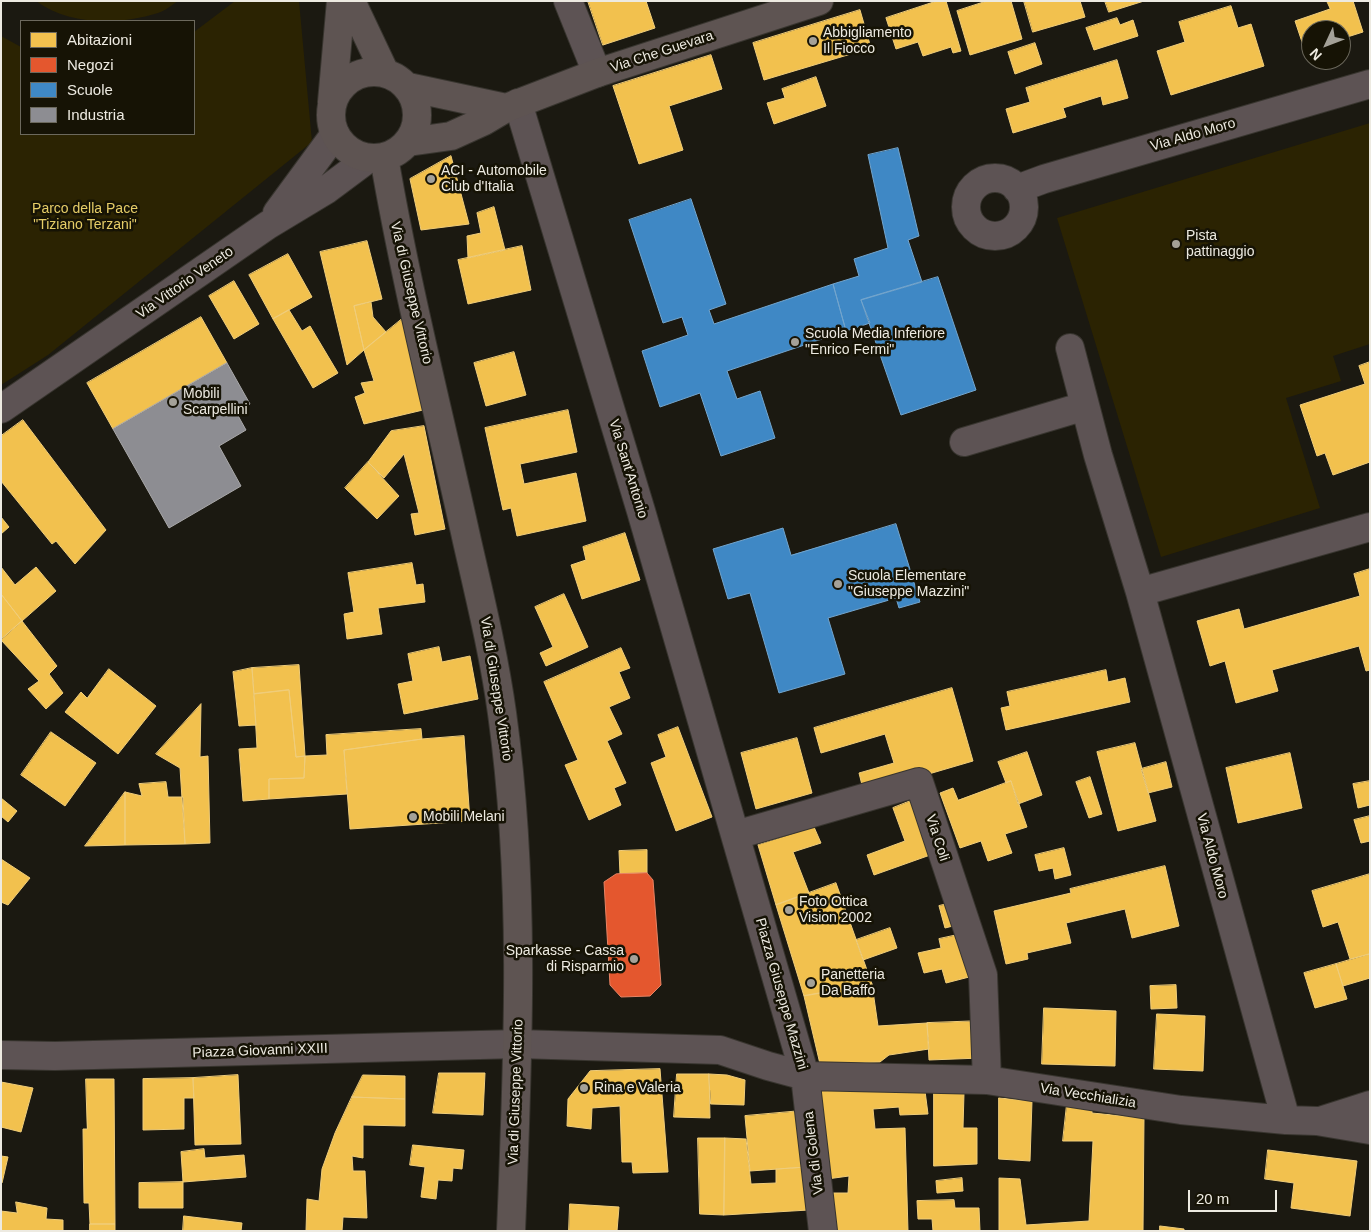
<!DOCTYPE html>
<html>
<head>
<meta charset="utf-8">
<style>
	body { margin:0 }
	#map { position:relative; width:1371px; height:1232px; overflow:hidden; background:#1b1911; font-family:Helvetica,sans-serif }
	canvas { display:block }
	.frame { position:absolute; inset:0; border:2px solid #edeae1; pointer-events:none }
	.legend { position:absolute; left:20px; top:20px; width:175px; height:115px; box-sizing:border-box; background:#161305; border:1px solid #6c695d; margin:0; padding:6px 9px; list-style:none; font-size:15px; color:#edeae1 }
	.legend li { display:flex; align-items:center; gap:10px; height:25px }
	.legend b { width:25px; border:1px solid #6c695d }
	.north { position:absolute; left:1301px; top:20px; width:50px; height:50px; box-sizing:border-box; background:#161305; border:1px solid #6c695d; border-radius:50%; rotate:227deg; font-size:14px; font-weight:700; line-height:20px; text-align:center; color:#edeae1 }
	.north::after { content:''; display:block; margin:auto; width:18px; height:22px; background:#a4a198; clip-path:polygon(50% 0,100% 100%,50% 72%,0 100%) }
	.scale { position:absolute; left:1188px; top:1190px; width:89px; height:22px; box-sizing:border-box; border:2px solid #edeae1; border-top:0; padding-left:6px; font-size:15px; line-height:18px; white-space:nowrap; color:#edeae1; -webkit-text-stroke:4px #161305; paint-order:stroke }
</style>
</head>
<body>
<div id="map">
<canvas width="1371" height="1232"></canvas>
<div class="frame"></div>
<ul class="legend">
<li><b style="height:14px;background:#f2c14e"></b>Abitazioni</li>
<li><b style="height:14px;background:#e4572e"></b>Negozi</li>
<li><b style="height:14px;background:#3f88c5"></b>Scuole</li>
<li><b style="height:14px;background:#8d8d92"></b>Industria</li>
</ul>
<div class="north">N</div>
<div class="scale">20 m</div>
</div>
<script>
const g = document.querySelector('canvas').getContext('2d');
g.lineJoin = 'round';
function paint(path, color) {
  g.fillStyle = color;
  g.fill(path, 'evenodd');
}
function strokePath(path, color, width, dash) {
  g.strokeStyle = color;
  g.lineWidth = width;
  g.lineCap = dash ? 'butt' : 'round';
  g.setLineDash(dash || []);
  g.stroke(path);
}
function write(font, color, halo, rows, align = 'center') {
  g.font = font + ' Helvetica,sans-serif';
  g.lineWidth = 5;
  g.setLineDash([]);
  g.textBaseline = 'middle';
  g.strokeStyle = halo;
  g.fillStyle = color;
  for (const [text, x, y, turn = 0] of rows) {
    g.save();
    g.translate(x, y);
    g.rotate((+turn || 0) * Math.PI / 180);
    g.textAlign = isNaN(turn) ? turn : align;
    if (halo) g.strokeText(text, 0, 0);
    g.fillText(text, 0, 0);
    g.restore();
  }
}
paint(new Path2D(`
	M36,1H178C172,5 165,11 158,13C119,25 70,26 36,1Z
	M235,1H299L312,142L48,355L1,385V36L21,47V134H194V32Z
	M1370,123V344L1333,356L1341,381L1286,398L1320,508L1161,557L1057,218Z`), '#2b2302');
const homes = new Path2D(`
	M588,1H646L655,28L603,45Z
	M937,1H946L961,51L953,53L951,47L923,56L918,42L896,49L886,18Z
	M987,1H1011L1022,39L970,55L957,11Z
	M1024,1H1080L1085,17L1033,32Z
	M1105,1H1144L1109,12Z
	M1327,1H1353L1363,32L1341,39V30H1311V50L1305,51L1295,21L1330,9Z
	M1231,6L1238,28L1251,24L1264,66L1171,95L1157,51L1185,42L1179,22Z
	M860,10L871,48L764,80L753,43Z
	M1117,18L1120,25L1133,20L1138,36L1094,50L1086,28Z
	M1035,43L1042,64L1015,74L1008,52Z
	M711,55L722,89L669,106L683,150L639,164L613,86Z
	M1117,60L1128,98L1103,105L1101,96L1063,108L1066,117L1013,133L1006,109L1030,102L1026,88Z
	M816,77L826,106L774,124L767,103L785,98L782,89Z
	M451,156L469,224L421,230L410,179Z
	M494,207L505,250L468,258L467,236L481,233L477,213Z
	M367,241L382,299L354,306L364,350L347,365L320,252Z
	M522,246L531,290L468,304L458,260Z
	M288,254L312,297L273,319L249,275Z
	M234,281L259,324L234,339L209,296Z
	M371,302L373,317L386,332L364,350L354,306Z
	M289,310L302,331L310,326L338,373L313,388L273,319Z
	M201,317L227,363L113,429L87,383Z
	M402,319L423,410L364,424L355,397L365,393L361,383L374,381L364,350Z
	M514,352L526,395L486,406L474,363Z
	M1370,362V462L1333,475L1325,453L1317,456L1300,405L1365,384L1359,366Z
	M568,410L577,452L520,464L524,484L576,473L586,521L517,536L511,508L503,510L485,428Z
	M23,420L106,530L75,564L56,541L52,544L1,481V436Z
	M424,426L445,529L415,535L411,514L419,513L404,454L384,478L368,462L391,431Z
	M368,462L399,496L377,519L345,488Z
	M1,517L9,527L1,534Z
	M625,533L640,580L582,599L571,565L586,560L583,547Z
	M412,563L416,585L423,584L425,602L378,608L382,634L347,639L344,614L354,612L348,573Z
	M1,567L15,585L36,567L56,591L22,621L1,594Z
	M1370,569V670L1366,671L1359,646L1272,670L1278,691L1236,703L1225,661L1210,666L1197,621L1239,609L1244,629L1360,596L1354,574Z
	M1,594L22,621L1,639Z
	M564,594L588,647L546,666L540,653L553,647L535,607Z
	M22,621L57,666L49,674L63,693L46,709L28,689L39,681L1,640Z
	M439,647L442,662L470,656L478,699L404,714L398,684L413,681L408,654Z
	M621,648L630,668L619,672L630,698L609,707L622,734L607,741L626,783L614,788L621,805L589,820L565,765L578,760L544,682Z
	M299,665L305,756L296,757L289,690L254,694L252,668Z
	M252,668L256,725L239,726L233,672Z
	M109,669L156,706L118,754L65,712L81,692L87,698Z
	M1106,670L1108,682L1125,678L1130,702L1006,730L1001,708L1010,706L1007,692Z
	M952,688L973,761L864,793L859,773L894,763L885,734L821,753L814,728Z
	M289,690L296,757L305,756L304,778L269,779V799L243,801L239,749L257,748L254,694Z
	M201,704L200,757L208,756L210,843L185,844L180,768L156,754Z
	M678,727L712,817L676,831L651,763L666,757L658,735Z
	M421,729L422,739L344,750L347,794L269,799V779L304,778L305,756L327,755L326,735Z
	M51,732L96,763L65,806L21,775Z
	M464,736L470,821L350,829L344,750L422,739Z
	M797,738L812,793L756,809L741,753Z
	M1135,743L1156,821L1118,831L1097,752Z
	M1027,752L1042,795L1018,804L1011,781L1006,783L998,762Z
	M1290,753L1302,808L1238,823L1226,768Z
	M1166,762L1172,787L1148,793L1141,769Z
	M1090,777L1102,814L1089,818L1076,782Z
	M1011,781L1027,827L1005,834L1012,853L988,861L981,841L960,848L940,793L953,788L958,800Z
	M1370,781V805L1358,808L1353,784Z
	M166,782L168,797H183L185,844L125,845V792L142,796L139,784Z
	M125,792V845L85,846Z
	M1,798L17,811L8,822L1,816Z
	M913,800L933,854L874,875L867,855L905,841L893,808Z
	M1370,816V841L1361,843L1354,820Z
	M814,827L821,843L793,852L809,893L776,905L758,845Z
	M1064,848L1071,875L1055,879L1053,868L1039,871L1035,855Z
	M647,850V873L620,874L619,851Z
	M1,859L30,878L8,905L1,902Z
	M1165,866L1179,926L1132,938L1125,909L1066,923L1071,943L1027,953L1028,959L1006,964L994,911L1071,893L1070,889Z
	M1370,874V954L1350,959L1338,922L1323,927L1312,891Z
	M836,883L872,984L804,996L776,905Z
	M955,902L961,924L945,928L939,906Z
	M890,928L897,948L863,960L856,940Z
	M962,934L973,976L946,983L942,969L924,973L918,953L941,948L939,939Z
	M1370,954V978L1343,986L1336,964Z
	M1336,964L1347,999L1315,1008L1304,973Z
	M872,984L878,1026L927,1023L929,1049L889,1055L880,1062L820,1064L804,996Z
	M1176,985L1177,1008L1151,1009L1150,986Z
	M1044,1008L1116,1011L1115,1066L1042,1064Z
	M1157,1014L1205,1016L1203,1071L1154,1069Z
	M982,1021L981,1058L929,1060L927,1023Z
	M660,1069L668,1172L633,1173L632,1162H622L620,1106L592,1108L591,1129L567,1126L568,1099L590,1071Z
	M439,1073H485L483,1115L433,1113Z
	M677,1074H709L710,1118L674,1117Z
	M709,1074L727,1075L745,1080L744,1105L711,1104Z
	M238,1075L241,1144L195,1145L193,1078Z
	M363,1075L405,1076V1099L352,1097Z
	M193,1078L194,1098H184V1129L143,1130V1079Z
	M86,1079H114L115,1224H90L89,1203H84L83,1129H87Z
	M1,1082L33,1088L21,1132L1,1127Z
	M820,1086L925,1091L928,1114L900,1115L899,1107L873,1109L875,1129L905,1128L908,1231H832L830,1193H848L849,1176L827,1179Z
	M934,1091L964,1093L963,1128H977V1164L934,1166Z
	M352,1097L405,1099V1126L363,1125V1158L352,1156L353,1171H365L367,1218L343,1217L342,1231H306L307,1199L319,1201L322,1169L335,1133Z
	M999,1098L1032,1101L1030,1161L999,1159Z
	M1067,1104L1092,1108V1113L1144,1118L1143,1231H999V1178L1020,1179L1026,1225L1089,1221L1093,1141H1063Z
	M801,1111L806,1167L750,1171L745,1116Z
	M698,1138H725L724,1215L700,1214Z
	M725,1138L746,1139L751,1184L776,1183V1169L806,1167L809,1210L724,1215Z
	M413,1145L464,1150L462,1169L453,1168L452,1181L438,1180L436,1199L421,1197L425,1167L410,1165Z
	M204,1149L205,1158L244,1155L246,1177L183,1182L181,1152Z
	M1268,1150L1357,1161L1350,1216L1291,1208L1294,1183L1265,1179Z
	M1,1156L8,1157L2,1183H1Z
	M962,1178L963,1191L937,1193L936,1181Z
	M183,1182V1208H139V1183Z
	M954,1200L955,1208H979L980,1231H933L932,1219H918L917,1201Z
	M16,1202L47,1208L46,1219L63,1220V1231H1V1211L17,1213Z
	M570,1204L619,1207L617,1231H569Z
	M184,1216L242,1223L241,1231H183Z
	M90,1224H115V1231H90Z
	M1160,1226L1184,1229V1231H1160Z`);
paint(homes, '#f2c14e');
strokePath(homes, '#f0cd7a', 1);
const shops = new Path2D(`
	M647,873L653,880L661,985L650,996L621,997L610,985L604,882L616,874Z`);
paint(shops, '#e4572e');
strokePath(shops, '#e78364', 1);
const schools = new Path2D(`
	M898,148L919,236L908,240L922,282L861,300L870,323L846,331L833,284L859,276L854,259L888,248L868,155Z
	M691,199L726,304L709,310L714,324L833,284L846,331L727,371L737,399L760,391L775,438L721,456L700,393L660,407L642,351L688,335L682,317L663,323L629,220Z
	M938,277L976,390L901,415L861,300Z
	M896,524L920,602L899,608L896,598L828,618L845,674L779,693L750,593L728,599L713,549L783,528L791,555Z`);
paint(schools, '#3f88c5');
strokePath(schools, '#73a5cd', 1);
const industry = new Path2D(`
	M227,363L250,404L236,412L246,430L219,446L241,486L169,528L113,429Z`);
paint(industry, '#8d8d92');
strokePath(industry, '#aaa9aa', 1);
const minor = new Path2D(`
	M568,1L597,73
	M518,103L641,511L805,1076L823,1231
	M966 207a29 29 0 1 1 58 0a29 29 0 1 1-58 0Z
	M1017,189L1044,179L1370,84
	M277,213L335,134
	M1070,348L1098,455L1140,592L1286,1120
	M1,409L268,225L326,190L369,158
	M964,442L1085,406
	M1140,592L1370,527
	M736,835L919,782L983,975L987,1080
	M1,1055L55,1056L518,1044L720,1050L768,1066L805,1076L987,1080L1181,1110L1286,1120L1317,1121L1370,1130
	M1323,1120L1370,1105`);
const major = new Path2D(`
	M351,1L385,73
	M331 115a43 43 0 1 1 86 0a43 43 0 1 1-86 0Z
	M408,87L506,108
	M332,102L341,1
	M408,142L451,136L484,121L506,108L597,73L819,1
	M384,157C406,286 439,414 467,541C480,598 494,655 502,713C526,885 518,1058 511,1231`);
strokePath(minor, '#38352f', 30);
strokePath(major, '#38352f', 30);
strokePath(minor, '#5d5354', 28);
strokePath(major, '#5e5452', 28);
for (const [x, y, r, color] of [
	[813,41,5,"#a4a198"],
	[431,179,5,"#a4a198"],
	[1176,244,5,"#a4a198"],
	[795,342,5,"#a4a198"],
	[173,402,5,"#a4a198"],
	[838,584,5,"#a4a198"],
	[413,817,5,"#a4a198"],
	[789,910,5,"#a4a198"],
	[634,959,5,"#a4a198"],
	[811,983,5,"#a4a198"],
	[584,1088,5,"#a4a198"]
]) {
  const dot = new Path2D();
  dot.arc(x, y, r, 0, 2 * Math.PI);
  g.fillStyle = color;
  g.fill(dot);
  strokePath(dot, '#161305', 2);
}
write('14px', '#edeae1', '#161305', [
	["Abbigliamento",823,33],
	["Il Fiocco",823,49],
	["ACI - Automobile",441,171],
	["Club d'Italia",441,187],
	["Pista",1186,236],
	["pattinaggio",1186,252],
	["Scuola Media Inferiore",805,334],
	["\"Enrico Fermi\"",805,350],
	["Mobili",183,394],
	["Scarpellini",183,410],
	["Scuola Elementare",848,576],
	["\"Giuseppe Mazzini\"",848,592],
	["Mobili Melani",423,817],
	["Foto Ottica",799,902],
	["Vision 2002",799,918],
	["Sparkasse - Cassa",624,951,"right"],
	["di Risparmio",624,967,"right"],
	["Panetteria",821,975],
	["Da Baffo",821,991],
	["Rina e Valeria",594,1088]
], 'left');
write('14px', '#edeae1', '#161305', [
	["Via Che Guevara",662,52,-18],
	["Via Aldo Moro",1193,135,-16],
	["Via Vittorio Veneto",185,283,-35],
	["Via di Giuseppe Vittorio",411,293,77],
	["Via Sant'Antonio",628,469,73],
	["Via di Giuseppe Vittorio",496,689,81],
	["Via Coli",937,838,72],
	["Via Aldo Moro",1212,856,75],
	["Piazza Giuseppe Mazzini",781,994,74],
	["Piazza Giovanni XXIII",260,1051,-2],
	["Via di Giuseppe Vittorio",516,1092,-88],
	["Via Vecchializia",1088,1096,9],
	["Via di Golena",814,1153,-97]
]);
write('14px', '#e6cd67', '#161305', [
	["Parco della Pace",85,209],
	["\"Tiziano Terzani\"",85,225]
]);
</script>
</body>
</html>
